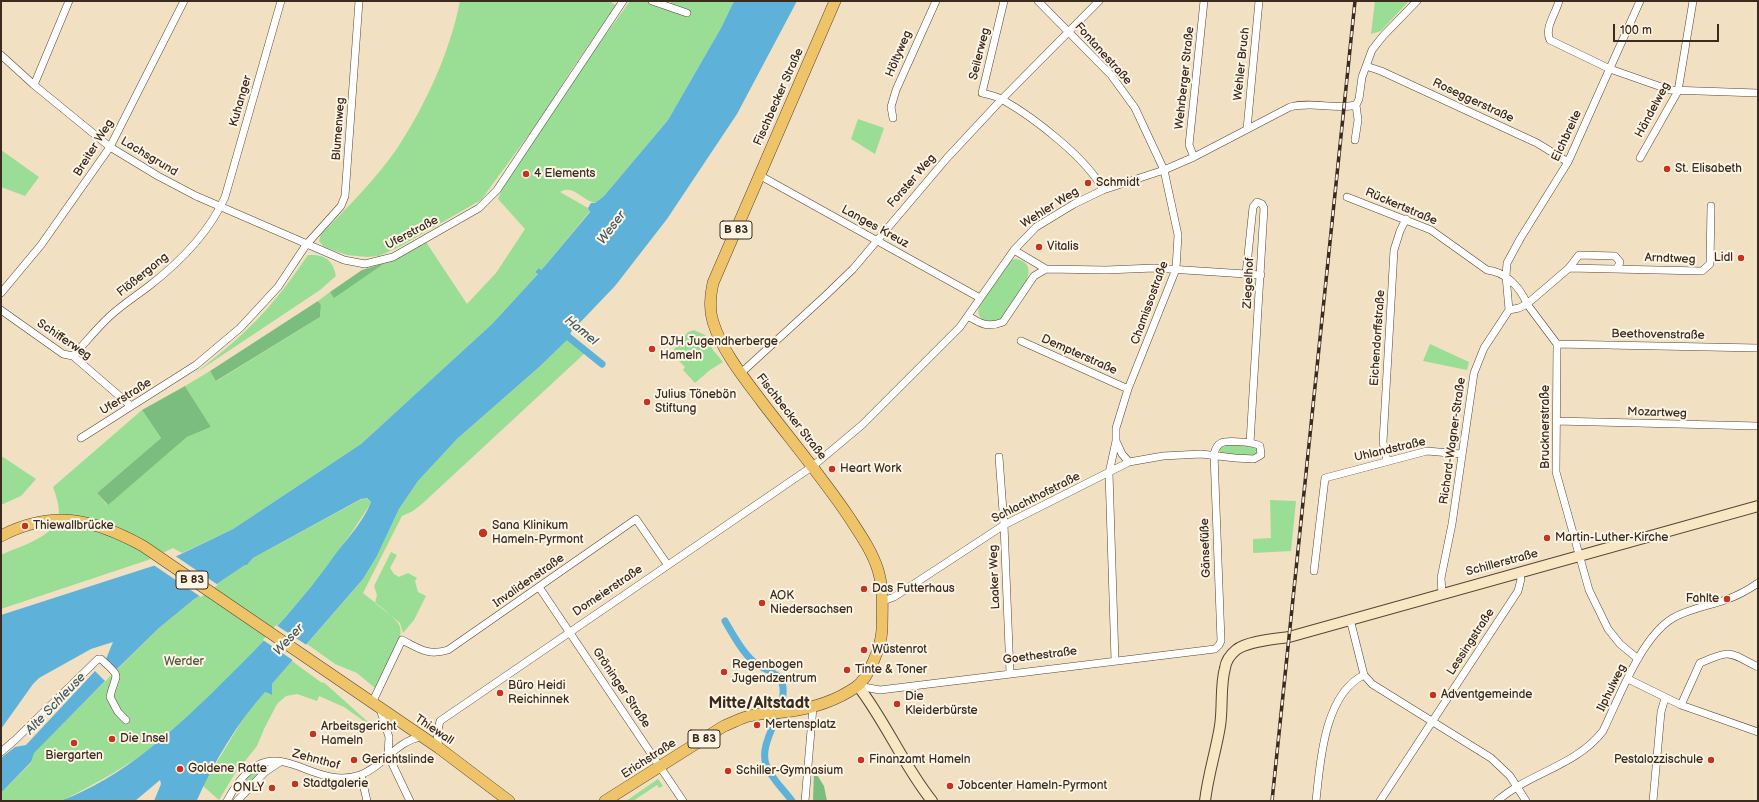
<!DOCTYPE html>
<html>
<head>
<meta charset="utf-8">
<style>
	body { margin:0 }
	#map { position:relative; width:1759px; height:802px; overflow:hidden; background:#f1e0c1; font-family:"Balsamiq Sans",sans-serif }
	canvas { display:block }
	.frame { position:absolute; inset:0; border:2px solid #3b2a1e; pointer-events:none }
	.scale { position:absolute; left:1613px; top:24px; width:106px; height:18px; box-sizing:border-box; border:2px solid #3b2a1e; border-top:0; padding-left:5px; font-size:12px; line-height:14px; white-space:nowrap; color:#3b2a1e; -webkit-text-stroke:3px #fcf5e5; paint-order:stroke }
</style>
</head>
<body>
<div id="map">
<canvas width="1759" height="802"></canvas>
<div class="frame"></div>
<div class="scale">100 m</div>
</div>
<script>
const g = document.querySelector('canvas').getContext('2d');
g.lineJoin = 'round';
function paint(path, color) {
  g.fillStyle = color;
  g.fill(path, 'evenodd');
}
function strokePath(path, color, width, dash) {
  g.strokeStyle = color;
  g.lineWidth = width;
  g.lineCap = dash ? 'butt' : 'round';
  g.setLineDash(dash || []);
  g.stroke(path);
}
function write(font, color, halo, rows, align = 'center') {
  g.font = font + ' "Balsamiq Sans",sans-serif';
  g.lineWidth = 4;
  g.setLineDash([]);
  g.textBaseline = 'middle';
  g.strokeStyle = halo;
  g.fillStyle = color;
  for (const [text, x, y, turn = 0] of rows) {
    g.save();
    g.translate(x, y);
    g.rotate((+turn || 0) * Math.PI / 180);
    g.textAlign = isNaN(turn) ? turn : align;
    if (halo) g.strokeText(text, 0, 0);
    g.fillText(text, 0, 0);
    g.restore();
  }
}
paint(new Path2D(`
	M460,1H612V3L616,5L570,72L544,114L481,200L401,246L379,256L367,257L347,255L324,247L319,241L321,234C347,208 378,177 398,147C426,104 450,52 460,1Z
	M630,1H652L669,5L672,1H734L721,28L668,120L604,196L595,203C583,201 573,184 560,192L588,208L590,211L544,267L541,270L539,268L535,272L538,274L492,324L361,444L233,529L182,553L173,548L148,560L1,609V555C19,546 51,539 58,518C61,510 56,495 53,487L142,410L161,438L97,493L107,505L187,437L211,427L185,386L210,371L217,381L320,317L321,305L318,301L330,292L334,297L385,263L426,242L467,304L496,273L525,229L498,199L506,179L577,74Z
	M1375,1H1409L1381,31L1371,34Z
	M858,119L884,128L875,154L851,139Z
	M1,150L39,177L25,196L1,187Z
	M308,255C325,254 333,260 336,276L320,290L194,374C224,351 253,327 277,297C288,284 298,269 308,255Z
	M1016,259C1048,265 1010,306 1001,320C990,323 973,321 980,304C985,292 1003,272 1011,260Z
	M694,330L705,335L713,350L723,362L710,370L695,383L683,370L685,367L671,353L688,332Z
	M567,338L585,353L423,503L413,511L402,516L363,593C374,602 389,612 398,623C409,637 383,674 375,688L357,673L335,664L307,644L363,579L377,556L399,509L418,481L457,439L538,368Z
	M1430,344L1469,362L1467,370L1423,361Z
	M1225,444L1257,446L1259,452L1254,456L1225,455L1220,453V447Z
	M3,457L36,479L21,496L1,505V458Z
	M366,498L371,502L369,506C328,571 279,627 225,681C203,702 180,725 156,744C128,766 97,783 65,799L60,801H1V793L31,763L33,753L159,628L193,600L245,565H247L253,558L362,499Z
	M1270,500L1296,501L1291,551L1253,553V539L1271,538Z
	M391,552L397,555L390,568L394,574L399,577L408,573L417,578L415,581L418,592L426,596L414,620L403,633L400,623L375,603L377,595L374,586Z
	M292,661L322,683L323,682L328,686L378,731L344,707L319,696L317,701L297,694L286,696L277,704L264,729L257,746L234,775L219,800L203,786L206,780L249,709L265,692L271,695L272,684Z
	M276,762L246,788L243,787L242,781L262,766Z
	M658,779L663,786L659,788L657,785L633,801H626Z`), '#9ade96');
paint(new Path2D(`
	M385,263L334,298L330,292L362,270Z
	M318,301L321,305L320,317L216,381L210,371Z
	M185,386L211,427L187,437L108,505L97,493L161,438L142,410Z
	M814,770L824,786L827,801H813Z`), '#7bbd7f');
paint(new Path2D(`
	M734,1H797L737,114L667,219L615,286L571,332L569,338L538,368L457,439L418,481L399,509L377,556L363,579L272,684V695L265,692C237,723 214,762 197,800L154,801L161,784L160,780L135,801H60C122,779 179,726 225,680C266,640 304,599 337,552C349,537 364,520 371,502L367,498L361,499L253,558L247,565H245L193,600L159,628L117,669L106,659L113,642L91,649L39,678L33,684L1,729V615L153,566L179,555L233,529L361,444L492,324L538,274L535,272L539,268L541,270L544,267L590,212L588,208L591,203H595L604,196L668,120L721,28Z
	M95,671L105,681L34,753L31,762L1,793V758L15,747L26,745Z`), '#5eb2da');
paint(new Path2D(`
	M174,555L218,585L201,597L152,564Z
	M276,625L308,646L294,661L263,640Z`), '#f1e0c1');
strokePath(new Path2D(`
	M561,331L602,364
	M725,621C733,635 743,653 755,663C765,671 782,672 783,688C786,713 756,744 767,767C772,779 784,790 792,801`), '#5eb2da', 7);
const street = new Path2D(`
	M652,1L687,13
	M1004,1L982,93C989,95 997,96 1003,100C1033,117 1088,159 1103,190
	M1038,1L1111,75L1135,108L1164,170L1178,235L1176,269L1128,389L1116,428V441L1109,473L1115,660
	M1559,1C1556,13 1544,28 1550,40L1610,69L1670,90L1758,93
	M1,55L34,85L110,147L158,176L196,196L344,260L365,264L393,257L479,208L497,190L623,1
	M1366,66L1381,71L1537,143L1568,162
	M34,85L69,1
	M893,118L891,107L896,90L936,1
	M1247,129L1259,1
	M1355,140L1358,120L1356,105L1359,99L1362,77L1372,50L1383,36L1417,1
	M1194,157L1189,145L1204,1
	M1640,158L1678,91L1693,1
	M759,175L980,298
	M1347,197L1431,230L1487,270C1506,272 1520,287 1527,304L1569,268L1579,255L1615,256L1620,262L1617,269
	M1569,268L1702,271L1710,264L1711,206
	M1046,269L1106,270L1154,268L1261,275
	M1246,274L1253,207L1257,202L1262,204L1264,208L1250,443
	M1,293L41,245L110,147L184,1
	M1,310L63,354L73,356L131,406
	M1509,310L1519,308L1527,304L1557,344L1556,472L1589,590L1608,629L1620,644L1638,659
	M968,316C981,324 988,328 1003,322L1034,276L1046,269L1014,250
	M1021,341L1128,389
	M1557,344L1758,348
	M73,356C85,343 97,328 110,316C122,305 136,296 149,286C180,262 209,233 225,197L281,1
	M741,373L825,296L853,269L947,158L1002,99L1099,1
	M1556,421L1758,426
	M81,438L196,365L240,328L278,287L306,245L341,206L345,196L359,1
	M1116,441L1122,454L1129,462
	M999,457L1004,525L1010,673
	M1387,461L1383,442L1394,250L1400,231L1406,219
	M1314,571L1325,478L1427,451L1461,454
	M539,587L683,801
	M1442,593L1441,578L1452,524L1474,373L1484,348L1509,310L1506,276L1507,263L1520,239L1568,162L1640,1
	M1350,619L1364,675L1372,684L1491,758L1510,776L1526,801
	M1628,679L1681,705L1758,732
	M858,686L880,690L1215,649L1219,645L1221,641L1214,454C1215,450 1217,445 1221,443C1227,440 1254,442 1260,446L1261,455L1254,459L1235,458L1201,454L1163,456L1129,462L1004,525L894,597L883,601
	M372,703L402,640C420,649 428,656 448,650L636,519L667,564
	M1681,705L1700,663C1732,649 1728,652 1758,667
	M380,709L389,737L388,755
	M439,748L437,734L440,721L813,466L862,425L960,327L1014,250L1036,227L1074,204L1103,190L1164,170L1194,157L1290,107C1312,101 1334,110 1356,105
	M1,752L15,740L98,659H101C124,680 115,672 110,697L118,712L126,720
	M388,755L410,801
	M361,775L367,801
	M227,801C271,718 307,793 360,775C383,767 396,741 421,737
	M237,801L265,772L280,762
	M805,801L813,707
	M1316,801C1320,763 1324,694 1364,675
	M1380,801L1518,591L1521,579L1519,573
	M1497,801C1529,773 1576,766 1603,731C1619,698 1641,637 1673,618C1689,609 1708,606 1725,600C1737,596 1748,590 1758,583
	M1653,801L1661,712L1665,698`);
const secondary = new Path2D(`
	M858,686C886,722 903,765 932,801
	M1205,801C1208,775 1216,751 1220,726C1223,707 1220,686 1225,668C1226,661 1230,655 1236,650C1247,641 1275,639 1289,637L1758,506`);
const primary = new Path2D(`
	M1,536C53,509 94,519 143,546L439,748L509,801
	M605,801L724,726C732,723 741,718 749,716C761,713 774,713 785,712C809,709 836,701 856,687C869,678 881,646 882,630C882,610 884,590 878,570C872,551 860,534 849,517C822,477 791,440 762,402C744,378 722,351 713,322C709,309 710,296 713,283L835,1`);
strokePath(street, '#564536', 8);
strokePath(secondary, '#564536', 12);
strokePath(primary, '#564536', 12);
strokePath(street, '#fff', 7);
strokePath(secondary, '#f9e7c3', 10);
strokePath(primary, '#efc469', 11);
const rail = new Path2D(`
	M1272,801L1355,1`);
strokePath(rail, '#3b2a1e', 3.5);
strokePath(rail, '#fcf5e5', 2, [6]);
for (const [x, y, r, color] of [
	[1667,169,4,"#c8321e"],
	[526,174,4,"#c8321e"],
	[1088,183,4,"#c8321e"],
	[1039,247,4,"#c8321e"],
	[1741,258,4,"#c8321e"],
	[652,349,4,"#c8321e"],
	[647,402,4,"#c8321e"],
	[832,469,4,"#c8321e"],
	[25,526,4,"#c8321e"],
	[483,533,5,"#c8321e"],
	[1547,538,4,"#c8321e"],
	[864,589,4,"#c8321e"],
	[1727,599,4,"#c8321e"],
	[762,603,4,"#c8321e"],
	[864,650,4,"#c8321e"],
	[847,670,4,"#c8321e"],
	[724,672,4,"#c8321e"],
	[500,693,4,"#c8321e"],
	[1433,695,4,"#c8321e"],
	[897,704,4,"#c8321e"],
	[757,725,4,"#c8321e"],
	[313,734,4,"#c8321e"],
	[112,739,4,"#c8321e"],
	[74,743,4,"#c8321e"],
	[354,760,4,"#c8321e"],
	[861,760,4,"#c8321e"],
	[1711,760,4,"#c8321e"],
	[180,769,4,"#c8321e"],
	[728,771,4,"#c8321e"],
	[295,784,4,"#c8321e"],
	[950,786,4,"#c8321e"],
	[272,788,4,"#c8321e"]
]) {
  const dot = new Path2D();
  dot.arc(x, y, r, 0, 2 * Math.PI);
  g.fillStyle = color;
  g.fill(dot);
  strokePath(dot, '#fcf5e5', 1.5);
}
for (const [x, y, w] of [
	[736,230,32],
	[192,580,32],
	[704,739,32]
]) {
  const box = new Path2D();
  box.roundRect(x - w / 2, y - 9, w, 18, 3);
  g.fillStyle = '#fcf5e5';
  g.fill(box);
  strokePath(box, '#3b2a1e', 1);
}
write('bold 11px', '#3b2a1e', null, [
	["B 83",736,230],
	["B 83",192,580],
	["B 83",704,739]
]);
write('12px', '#3b2a1e', '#fcf5e5', [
	["Höltyweg",899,54,-67],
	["Seilerweg",980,54,-76],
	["Fontanestraße",1103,54,48],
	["Wehler Bruch",1242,64,-84],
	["Wehrberger Straße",1185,78,-84],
	["Fischbecker Straße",779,97,-66],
	["Kuhanger",241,101,-74],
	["Roseggerstraße",1473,101,25],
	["Händelweg",1653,110,-62],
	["Blumenweg",339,129,-86],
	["Eichbreite",1567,136,-65],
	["Breiter Weg",94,148,-58],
	["Lachsgrund",149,157,31],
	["Forster Weg",912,181,-49],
	["Rückertstraße",1401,207,23],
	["Wehler Weg",1050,208,-32],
	["Langes Kreuz",875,227,29],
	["Uferstraße",412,233,-28],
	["Arndtweg",1670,259,2],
	["Flößergang",143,275,-39],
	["Ziegelhof",1249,283,-87],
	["Chamissostraße",1150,303,-70],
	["Beethovenstraße",1658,335,1],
	["Eichendorffstraße",1378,338,-86],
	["Schifferweg",64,340,34],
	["Dempterstraße",1079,355,24],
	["Uferstraße",126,397,-32],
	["Mozartweg",1657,413,2],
	["Fischbecker Straße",791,417,52],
	["Brucknerstraße",1546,427,-90],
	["Richard-Wagner-Straße",1453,441,-82],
	["Uhlandstraße",1390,450,-13],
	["Schlachthofstraße",1036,498,-27],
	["Gänsefüße",1206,548,-92],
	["Schillerstraße",1502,563,-15],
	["Laaker Weg",995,577,-92],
	["Invalidenstraße",529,581,-35],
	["Domeierstraße",608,591,-34],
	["Lessingstraße",1471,642,-57],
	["Goethestraße",1040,656,-7],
	["Gröninger Straße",621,688,56],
	["Ilphulweg",1612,688,-64],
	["Thiewall",434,730,34],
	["Erichstraße",649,759,-33],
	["Zehnthof",316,760,15]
]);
write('12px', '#3b2a1e', '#fcf5e5', [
	["St. Elisabeth",1675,169],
	["4 Elements",534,174],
	["Schmidt",1096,183],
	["Vitalis",1047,247],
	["Lidl",1733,258,"right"],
	["DJH Jugendherberge",660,342],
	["Hameln",660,356],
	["Julius Tönebön",655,395],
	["Stiftung",655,409],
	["Heart Work",840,469],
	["Thiewallbrücke",33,526],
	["Sana Klinikum",492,526],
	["Hameln-Pyrmont",492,540],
	["Martin-Luther-Kirche",1555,538],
	["Das Futterhaus",872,589],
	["AOK",770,596],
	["Niedersachsen",770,610],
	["Fahlte",1719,599,"right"],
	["Wüstenrot",872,650],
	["Regenbogen",732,665],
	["Jugendzentrum",732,679],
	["Tinte & Toner",855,670],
	["Büro Heidi",508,686],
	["Reichinnek",508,700],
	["Adventgemeinde",1441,695],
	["Die",905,697],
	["Kleiderbürste",905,711],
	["Mertensplatz",765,725],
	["Arbeitsgericht",321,727],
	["Hameln",321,741],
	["Die Insel",120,739],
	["Biergarten",74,756,"center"],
	["Gerichtslinde",362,760],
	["Finanzamt Hameln",869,760],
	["Pestalozzischule",1703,760,"right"],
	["Goldene Ratte",188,769],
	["Schiller-Gymnasium",736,771],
	["Stadtgalerie",303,784],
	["Jobcenter Hameln-Pyrmont",958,786],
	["ONLY",264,788,"right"]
], 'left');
write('12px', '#53573c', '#fcf5e5', [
	["Werder",184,662]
]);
write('italic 13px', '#475a60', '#fcf5e5', [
	["Weser",612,228,-53],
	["Hamel",581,331,39],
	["Weser",289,640,-47],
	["Alte Schleuse",56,704,-46]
]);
write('bold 16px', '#3b2a1e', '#fcf5e5', [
	["Mitte/Altstadt",759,704]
]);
</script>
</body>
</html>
